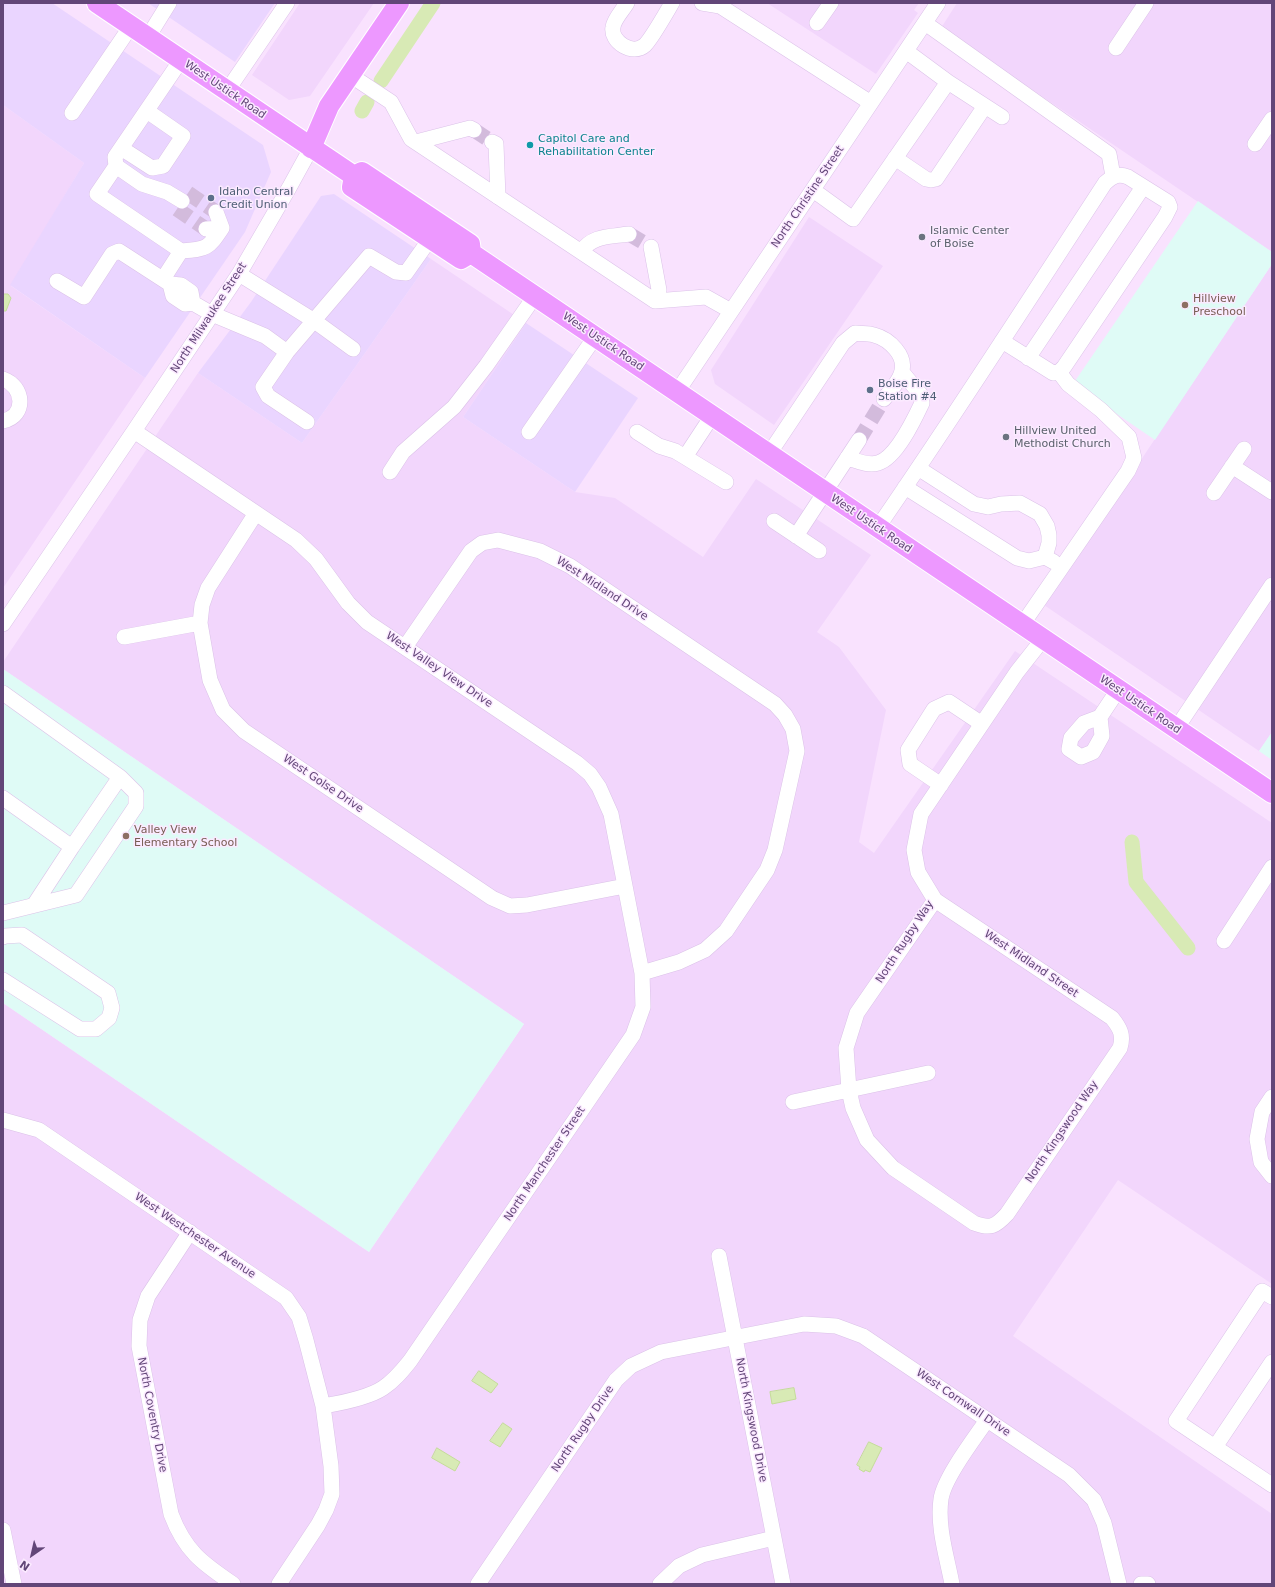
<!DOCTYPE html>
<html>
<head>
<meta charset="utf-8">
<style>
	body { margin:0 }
	#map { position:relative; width:1275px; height:1587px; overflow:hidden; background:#f9e2fe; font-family:"DejaVu Sans",sans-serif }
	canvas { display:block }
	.frame { position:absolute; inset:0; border:4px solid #624678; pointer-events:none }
	.north { position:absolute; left:12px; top:1535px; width:40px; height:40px; -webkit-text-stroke:3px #fbeaff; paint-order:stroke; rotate:214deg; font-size:11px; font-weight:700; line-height:16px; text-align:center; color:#624678 }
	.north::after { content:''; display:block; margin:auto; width:14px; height:18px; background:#624678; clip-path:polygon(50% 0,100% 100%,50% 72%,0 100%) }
</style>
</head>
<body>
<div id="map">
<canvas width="1275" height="1587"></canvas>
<div class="frame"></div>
<div class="north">N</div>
</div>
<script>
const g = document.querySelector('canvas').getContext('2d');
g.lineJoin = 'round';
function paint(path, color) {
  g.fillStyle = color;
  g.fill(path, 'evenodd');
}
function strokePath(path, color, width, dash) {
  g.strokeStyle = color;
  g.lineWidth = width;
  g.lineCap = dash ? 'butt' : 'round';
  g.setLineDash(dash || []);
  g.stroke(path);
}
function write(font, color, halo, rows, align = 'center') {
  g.font = font + ' "DejaVu Sans",sans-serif';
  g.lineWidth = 3;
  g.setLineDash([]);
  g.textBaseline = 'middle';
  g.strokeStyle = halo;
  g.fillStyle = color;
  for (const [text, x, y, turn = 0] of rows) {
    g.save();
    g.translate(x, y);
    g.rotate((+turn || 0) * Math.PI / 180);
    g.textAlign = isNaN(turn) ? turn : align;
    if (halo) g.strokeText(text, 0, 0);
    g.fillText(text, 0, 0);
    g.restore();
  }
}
paint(new Path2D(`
	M300,3H374L310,96L289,100L252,75Z
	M767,3H919L914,10L918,13L876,74Z
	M957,3H1272V252L941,28Z
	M3,105L84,163L11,286L145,378L3,588Z
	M809,217L883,266L774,425L715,384L711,370Z
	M431,259L526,323L463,417L575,492L615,498L703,557L756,479L871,555L817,632L839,647L886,710L859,842L874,853L1015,651L1272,823V1284L1118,1180L1013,1336L1272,1514V1584H3V1003L369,1252L524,1024L3,669V662L198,373L302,443Z
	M1272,264V732L1259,751L1044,605Z`), '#f2d6fc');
paint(new Path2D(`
	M3,3H52L263,145L271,172L245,232L145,378L10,285L84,163L3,105Z
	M148,3H275L235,62Z
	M334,194L431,259L302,443L198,373L251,302L321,196Z
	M526,323L638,398L575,492L463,417Z`), '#ead5ff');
paint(new Path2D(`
	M1198,201L1272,252V264L1155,440L1073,384Z
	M3,669L524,1024L369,1252L3,1003Z
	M1272,732V760L1259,751Z`), '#dffbf6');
const water = new Path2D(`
	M3,294H8L11,298L6,311H3Z
	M479,1371L498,1384L491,1393L472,1381Z
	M794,1388L796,1399L772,1404L770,1392Z
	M503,1423L512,1429L500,1447L490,1441Z
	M869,1442L882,1448L870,1472L865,1470L864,1472L859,1469L860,1467L857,1465Z
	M437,1448L460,1462L455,1471L432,1458Z`);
paint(water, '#d8eab5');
strokePath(water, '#c5dc9a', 1);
strokePath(new Path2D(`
	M381,81L433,3
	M362,111L367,102
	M1132,842L1136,882L1188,948`), '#d8eab5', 15);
strokePath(new Path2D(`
	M474,130L492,142
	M188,193L216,212
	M177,209L206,229
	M629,234L651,247
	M859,440L884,399`), '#d3bbdc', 15, [15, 8]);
const minor = new Path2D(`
	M627,3C623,10 614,19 613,27C610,42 633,56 645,45C652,38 666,13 672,3
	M702,3L720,6L871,103
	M817,23L831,3
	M925,23L1109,154L1113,176
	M148,37L169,3
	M1116,48L1146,3
	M350,75L391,102L411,139L655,301L706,297L731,311
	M948,82L1002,117
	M227,91L287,3
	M72,113L131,26
	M416,142L470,128L474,130
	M492,142L496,144L498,197
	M1255,144L1272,119
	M121,148L152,168L163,166L183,136L147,111
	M895,158L926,179L931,180L936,179L985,106
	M116,166L142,184L167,192L182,201
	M813,190L853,219L948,82L906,51
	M216,212L222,228
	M206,229L222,228
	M651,247L659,290L655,301
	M181,251C207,249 208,249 222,228
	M581,252C592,235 610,237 629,234
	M239,274L313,320L353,349
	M163,279L181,251L97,194L116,166L115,157L181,60
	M57,281L84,297L112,254L119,251L170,284L181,285L191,292L193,303
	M170,284L173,296L185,304L193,303L212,314L265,336L287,352
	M1028,358L1143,187
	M3,379C24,386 27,416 3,421
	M677,392L938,3
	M307,422L268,396L263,387L287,352L369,256L396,272L406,273L430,239
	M134,431L296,540L316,559L348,603L367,622L577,763L590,774L599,787L611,814L642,973
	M529,432L595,337
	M637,432L659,446L675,451L685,457L712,416
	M769,454L843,343L855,333C861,334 868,333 874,335C889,339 908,356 901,374C898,383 889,392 884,399
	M685,457L726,482
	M847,458C857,461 868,466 878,463C896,458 914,420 922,403L921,395L902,372
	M1232,466L1272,492
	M918,468L974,504L988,507L1001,504L1020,503L1040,514L1047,526L1049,535V543L1045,557
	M390,472L403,452L454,407L486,366L535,296
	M905,487L1017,558L1029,561L1045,557L1054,562
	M1214,493L1244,449
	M256,513L208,588L202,605L200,623L210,680L223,710L244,731L492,898L510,906L527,905L625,886
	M774,521L819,551
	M878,527C956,414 1030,298 1105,183C1113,176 1118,173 1128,177L1168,202L1170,207L1165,217L1064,367L1059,372L1053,373L1002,341
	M796,536L859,440
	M3,624L134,431L239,274L289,188L311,148
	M1022,625L1128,471L1134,458L1129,437L1101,410L1068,384L1059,372
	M124,637L200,623
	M3,693L120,777L72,847
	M1100,717L1102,736L1093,752L1081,757L1069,749L1071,738L1084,723L1100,717L1118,690
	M1176,729L1272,585
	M941,785L910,764L908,750L934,709L949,702L982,724
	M3,798L72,847L34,905
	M935,900L1112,1018C1120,1028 1124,1035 1120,1048L1007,1214C995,1227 990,1229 974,1223L893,1168L867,1140L853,1108L849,1090L846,1048L857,1013L935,900L918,872L914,850L921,814L1017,672L1043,639
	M3,913L76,895L136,806V793L120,777
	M3,937L5,936L22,935L108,993L112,1008L109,1018L96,1029H80L3,980
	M1224,941L1272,867
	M1272,1097L1262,1112L1257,1139L1261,1162L1272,1176
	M793,1102L928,1073
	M3,1120L39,1130L286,1298L299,1317L306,1340L323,1406L331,1466L332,1494L326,1510L318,1525L279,1584
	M190,1232L148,1296L140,1320L139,1346L171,1514C185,1551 202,1563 233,1584
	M719,1256L783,1584
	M1272,1297L1262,1291L1176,1421L1272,1485
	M323,1406C341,1403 368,1398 383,1388C394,1381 402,1371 410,1361L633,1035L643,1007L642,973L679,962L705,950L726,931L767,870L775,850L797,751L793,729L785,715L775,704L570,566L540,551L498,540L482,543L471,551L405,647
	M1215,1447L1272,1362
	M3,1530L14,1584
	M478,1584L616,1380L631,1366L661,1352L804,1324L836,1326L863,1336L1069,1475L1094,1500L1104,1523L1119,1584
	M660,1584L679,1566L702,1555L774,1538
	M952,1584C947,1557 937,1527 941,1499C944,1478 974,1439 987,1420
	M1141,1584H1148`);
const major = new Path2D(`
	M97,3L354,176
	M311,148L329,106L399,3
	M471,253L461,259L352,187L354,176L362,172L470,244L471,253L1272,793`);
strokePath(minor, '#dbc2e8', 16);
strokePath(major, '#fff', 22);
strokePath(minor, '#fff', 15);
strokePath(major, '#ed98ff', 20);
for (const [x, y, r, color] of [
	[530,145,4,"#0f9aa8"],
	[211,198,4,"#5c6f8a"],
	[922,237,4,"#6b7280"],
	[1185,305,4,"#8d6e63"],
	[870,390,4,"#5c6f8a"],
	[1006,437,4,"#6b7280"],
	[126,836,4,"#8d6e63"]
]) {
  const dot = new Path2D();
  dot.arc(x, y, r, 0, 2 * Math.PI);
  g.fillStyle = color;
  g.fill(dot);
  strokePath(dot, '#fbeaff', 1.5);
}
write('11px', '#624678', '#fbeaff', [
	["West Ustick Road",225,90,34],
	["North Christine Street",808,197,-56],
	["North Milwaukee Street",209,318,-57],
	["West Ustick Road",603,342,34],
	["West Ustick Road",871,524,34],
	["West Midland Drive",602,589,33],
	["West Valley View Drive",439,670,34],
	["West Ustick Road",1140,705,34],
	["West Golse Drive",323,784,34],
	["North Rugby Way",905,942,-57],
	["West Midland Street",1031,964,34],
	["North Kingswood Way",1062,1132,-56],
	["North Manchester Street",545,1164,-56],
	["West Westchester Avenue",195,1236,34],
	["West Cornwall Drive",963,1403,34],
	["North Coventry Drive",152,1415,79],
	["North Kingswood Drive",751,1420,79],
	["North Rugby Drive",583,1429,-56]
]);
write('11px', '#0d838f', '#fbeaff', [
	["Capitol Care and",538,139],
	["Rehabilitation Center",538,152]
], 'left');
write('11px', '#4e5e75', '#fbeaff', [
	["Idaho Central",219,192],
	["Credit Union",219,205],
	["Boise Fire",878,384],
	["Station #4",878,397]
], 'left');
write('11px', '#5b616d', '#fbeaff', [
	["Islamic Center",930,231],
	["of Boise",930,244],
	["Hillview United",1014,431],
	["Methodist Church",1014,444]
], 'left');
write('11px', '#785e54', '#fbeaff', [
	["Hillview",1193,299],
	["Preschool",1193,312],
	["Valley View",134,830],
	["Elementary School",134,843]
], 'left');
</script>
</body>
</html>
